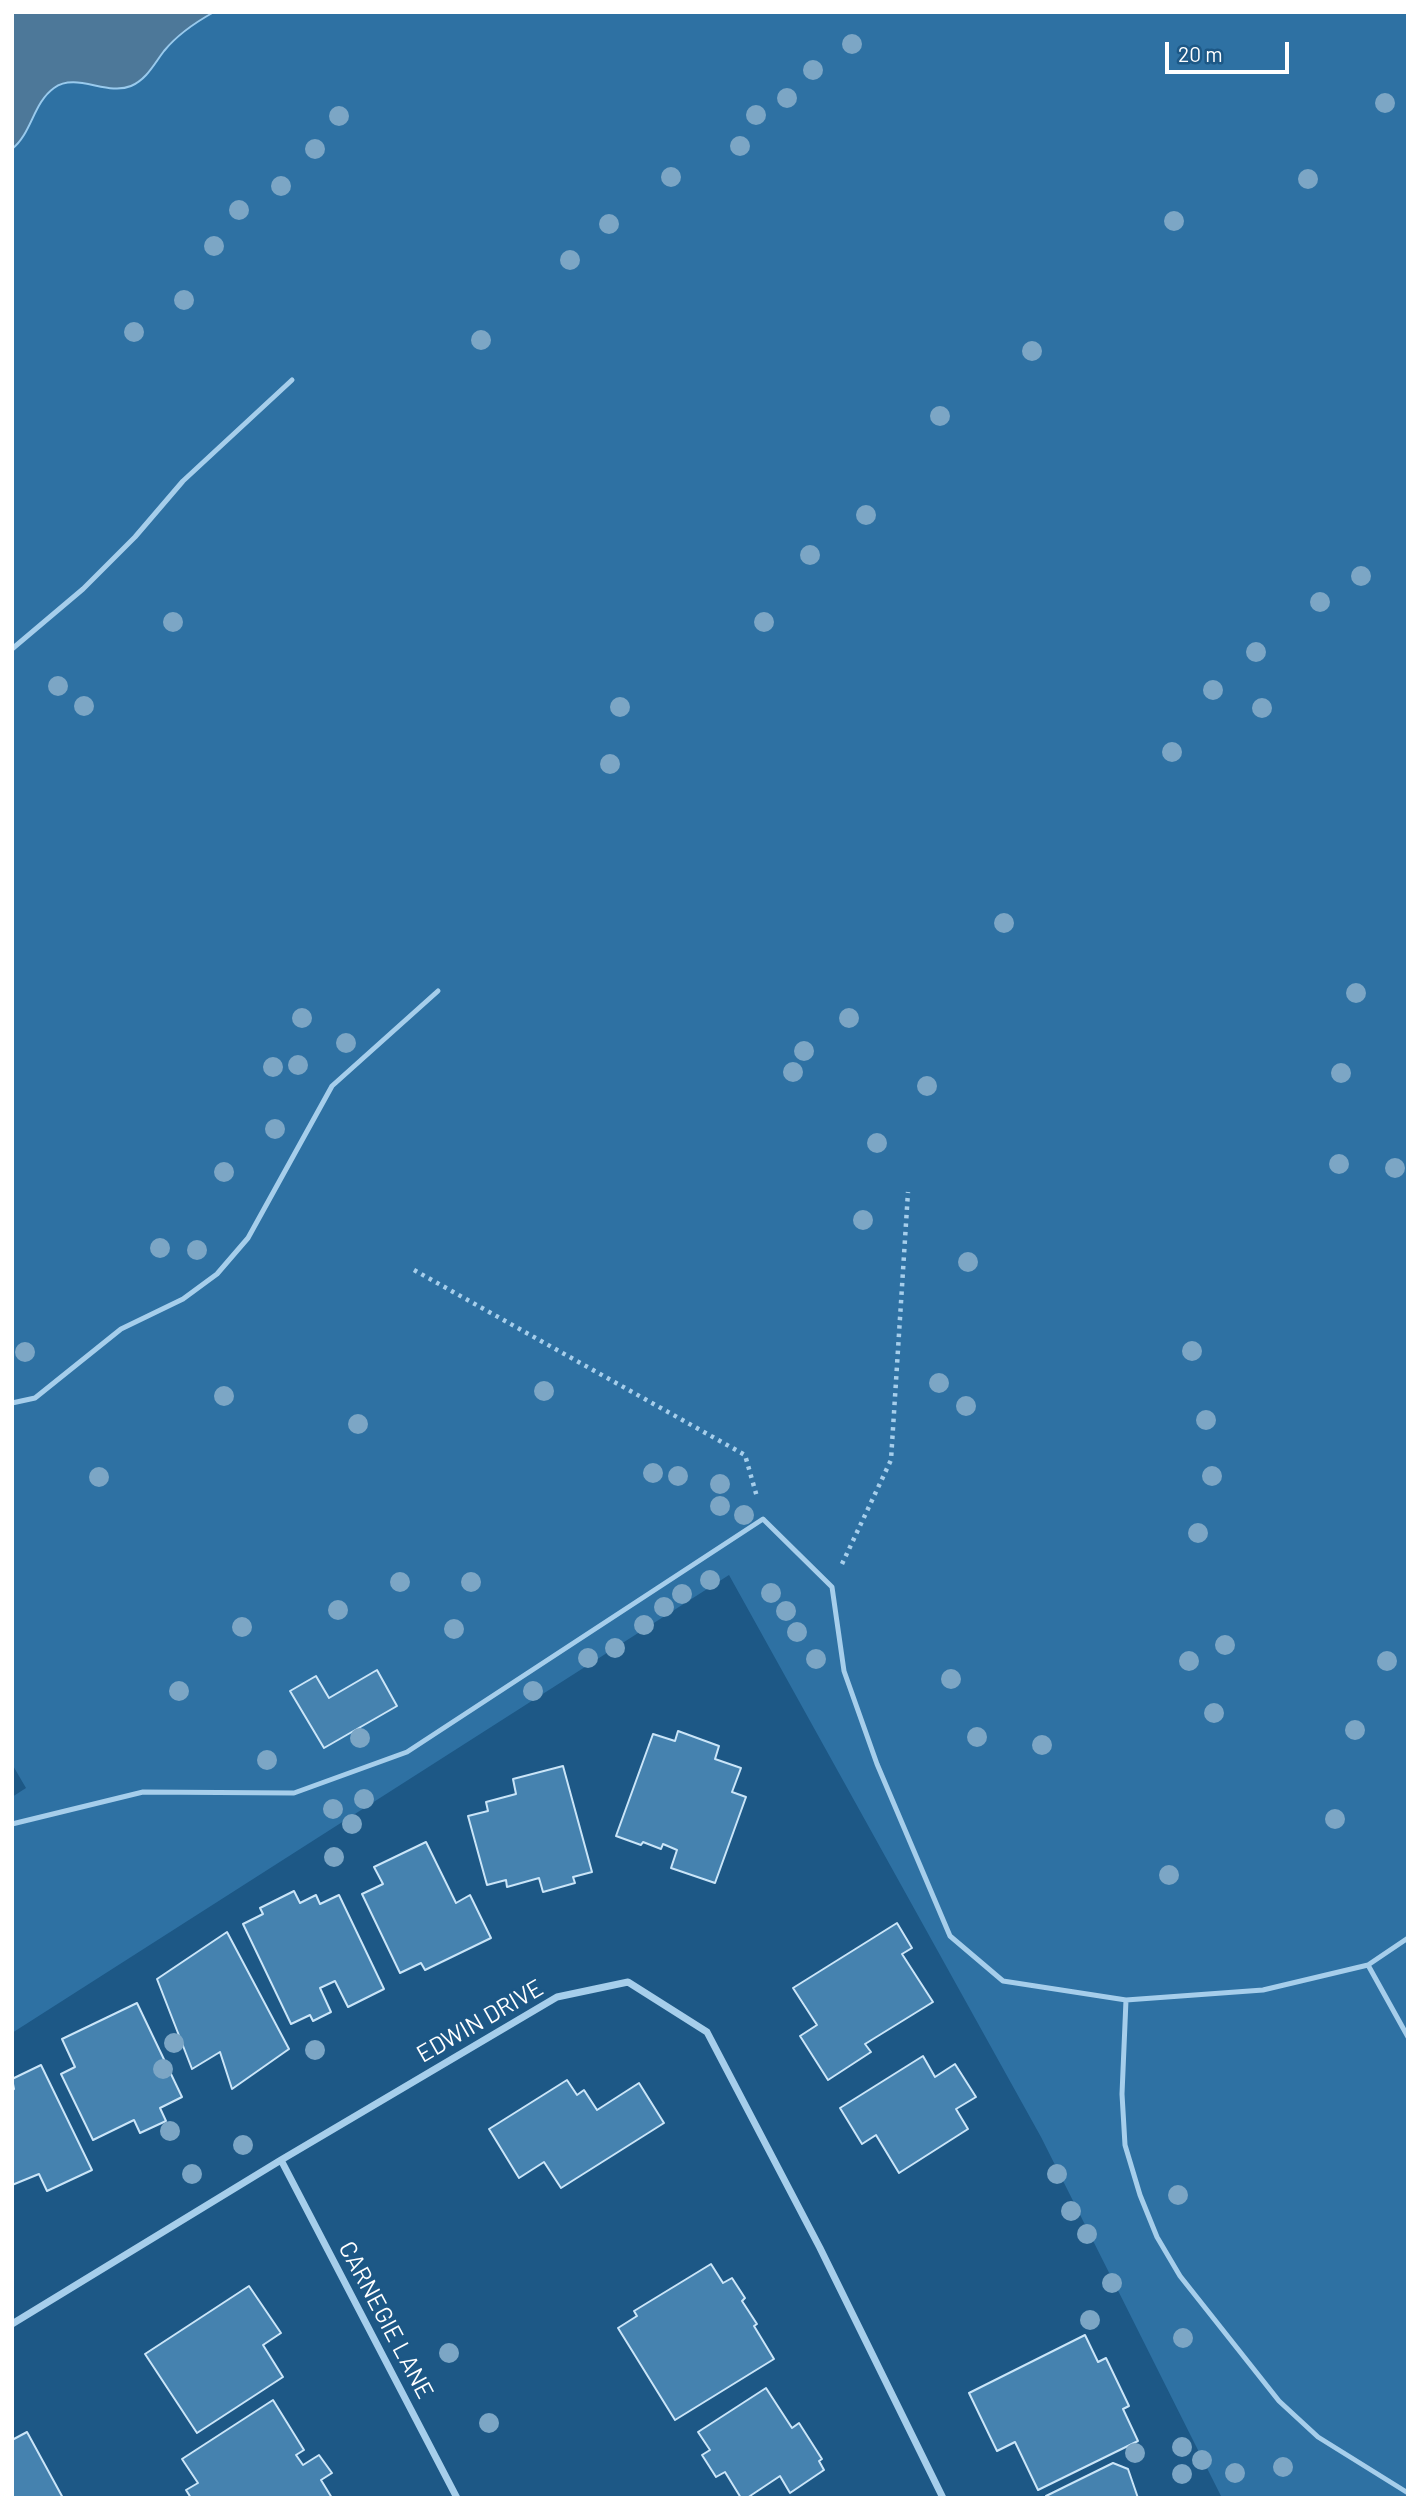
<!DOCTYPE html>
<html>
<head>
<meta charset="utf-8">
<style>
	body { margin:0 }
	#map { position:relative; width:1420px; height:2510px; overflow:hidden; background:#1d5886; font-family:Barlow,sans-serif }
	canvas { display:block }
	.frame { position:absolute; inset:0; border:14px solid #fff; pointer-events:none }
	.scale { position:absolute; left:1165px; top:42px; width:124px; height:32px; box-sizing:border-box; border:4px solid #fff; border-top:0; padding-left:9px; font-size:21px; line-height:24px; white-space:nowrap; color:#fff; -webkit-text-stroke:5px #1d5886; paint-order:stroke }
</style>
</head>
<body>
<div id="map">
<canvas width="1420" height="2510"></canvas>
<div class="frame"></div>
<div class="scale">20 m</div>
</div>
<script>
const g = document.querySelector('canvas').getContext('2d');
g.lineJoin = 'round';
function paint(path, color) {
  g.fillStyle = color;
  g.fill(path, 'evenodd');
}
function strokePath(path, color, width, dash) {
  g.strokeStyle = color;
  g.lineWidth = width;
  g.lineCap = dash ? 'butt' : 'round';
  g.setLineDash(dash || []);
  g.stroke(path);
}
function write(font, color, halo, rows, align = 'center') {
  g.font = font + ' Barlow,sans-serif';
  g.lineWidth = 5;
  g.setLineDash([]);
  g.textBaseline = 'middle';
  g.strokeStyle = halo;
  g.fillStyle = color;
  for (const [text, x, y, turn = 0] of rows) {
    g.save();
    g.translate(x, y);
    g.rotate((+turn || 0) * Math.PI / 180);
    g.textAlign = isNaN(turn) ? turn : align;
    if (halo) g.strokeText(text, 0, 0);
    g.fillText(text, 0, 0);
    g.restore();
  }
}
paint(new Path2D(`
	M12,12H1408V2498H1222L1041,2137L729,1575L12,2033V1797L26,1788L12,1764Z`), '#2e71a3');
const water = new Path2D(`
	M12,12H214C196,22 177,35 164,51C154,64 147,79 131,86C107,96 76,72 54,88C33,103 32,133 12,149Z`);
paint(water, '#4d7899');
strokePath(water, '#99caed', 2);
const building = new Path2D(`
	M377,1670L397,1706L324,1748L290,1691L316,1676L329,1698Z
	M678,1731L719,1746L715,1759L741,1768L732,1792L746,1797L715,1883L671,1868L677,1850L663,1844L661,1849L643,1842L641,1845L616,1836L653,1734L675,1741Z
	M563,1766L592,1872L573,1877L575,1883L543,1892L539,1878L507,1887L506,1880L487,1885L468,1816L488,1811L486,1802L516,1794L513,1779Z
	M426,1842L456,1903L470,1895L491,1938L425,1970L421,1963L400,1973L362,1894L383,1884L374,1867Z
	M294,1891L300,1903L316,1895L320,1904L339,1895L384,1989L348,2007L335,1981L320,1988L331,2012L313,2021L310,2015L291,2024L243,1924L263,1914L260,1908Z
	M897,1923L912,1948L902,1954L933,2002L865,2044L871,2052L828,2080L800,2036L817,2025L793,1988Z
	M227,1932L289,2049L232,2089L220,2052L192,2069L157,1979Z
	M137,2003L182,2097L160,2108L166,2121L140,2133L134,2120L93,2140L61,2074L75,2067L62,2039Z
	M923,2056L935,2077L955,2064L976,2097L956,2109L968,2129L899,2173L876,2135L862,2144L840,2108Z
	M41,2065L92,2170L47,2191L39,2174L12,2185V2090L14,2089L12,2079Z
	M567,2080L577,2095L584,2090L597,2110L639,2083L664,2123L561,2188L544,2162L519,2178L489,2129Z
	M711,2264L723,2283L732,2278L745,2298L742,2301L757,2324L754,2326L774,2359L675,2420L618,2328L637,2316L634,2311Z
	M249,2286L281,2333L263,2345L283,2377L197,2433L145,2354Z
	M1085,2335L1098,2362L1106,2358L1129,2406L1123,2409L1138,2441L1038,2490L1015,2442L997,2451L969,2393Z
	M766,2388L792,2428L799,2423L822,2459L819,2461L824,2470L790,2493L780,2476L747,2498H741L725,2472L716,2477L702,2455L710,2450L698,2432Z
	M273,2400L304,2450L296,2455L303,2465L319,2455L332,2473L321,2480L332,2498H191L186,2490L198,2483L182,2459Z
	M27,2432L63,2498H12V2440Z
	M1113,2463L1128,2469L1138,2498H1046V2496Z`);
paint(building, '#4582af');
strokePath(building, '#cae5f8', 2);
strokePath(new Path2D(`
	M414,1270L745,1455L757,1497
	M842,1564L891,1460L908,1192`), '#a6ceeb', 4.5, [3.5, 5]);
strokePath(new Path2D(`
	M12,649L83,589L135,537L183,481L292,380
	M12,1403L35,1398L121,1329L183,1299L217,1274L248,1238L332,1086L438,991
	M12,1824L143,1792L294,1793L407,1752L763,1519L832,1587L844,1671L877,1764L950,1936L1003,1981L1126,2000L1263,1990L1368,1965L1408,1938
	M1368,1965L1408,2037
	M1126,2000L1122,2094L1125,2145L1140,2195L1157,2237L1180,2276L1279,2401L1318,2437L1408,2493`), '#a6ceeb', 5);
strokePath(new Path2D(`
	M281,2160L457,2498
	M12,2324L281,2160L557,1997L628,1982L707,2032L820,2248L943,2498`), '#a6ceeb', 7);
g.fillStyle = '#7ca6c5';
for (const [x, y] of [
	[852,44],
	[813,70],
	[787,98],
	[1385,103],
	[756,115],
	[339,116],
	[740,146],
	[315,149],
	[671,177],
	[1308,179],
	[281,186],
	[239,210],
	[1174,221],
	[609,224],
	[214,246],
	[570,260],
	[184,300],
	[134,332],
	[481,340],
	[1032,351],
	[940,416],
	[866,515],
	[810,555],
	[1361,576],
	[1320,602],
	[173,622],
	[764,622],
	[1256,652],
	[58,686],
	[1213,690],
	[84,706],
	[620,707],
	[1262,708],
	[1172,752],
	[610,764],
	[1004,923],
	[1356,993],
	[302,1018],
	[849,1018],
	[346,1043],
	[804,1051],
	[298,1065],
	[273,1067],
	[793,1072],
	[1341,1073],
	[927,1086],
	[275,1129],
	[877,1143],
	[1339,1164],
	[1395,1168],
	[224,1172],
	[863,1220],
	[160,1248],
	[197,1250],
	[968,1262],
	[1192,1351],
	[25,1352],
	[939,1383],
	[544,1391],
	[224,1396],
	[966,1406],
	[1206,1420],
	[358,1424],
	[653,1473],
	[678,1476],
	[1212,1476],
	[99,1477],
	[720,1484],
	[720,1506],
	[744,1515],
	[1198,1533],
	[710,1580],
	[400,1582],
	[471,1582],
	[771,1593],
	[682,1594],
	[664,1607],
	[338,1610],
	[786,1611],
	[644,1625],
	[242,1627],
	[454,1629],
	[797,1632],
	[1225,1645],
	[615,1648],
	[588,1658],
	[816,1659],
	[1189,1661],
	[1387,1661],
	[951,1679],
	[179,1691],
	[533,1691],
	[1214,1713],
	[1355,1730],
	[977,1737],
	[360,1738],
	[1042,1745],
	[267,1760],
	[364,1799],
	[333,1809],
	[1335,1819],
	[352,1824],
	[334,1857],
	[1169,1875],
	[174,2043],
	[315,2050],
	[163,2069],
	[170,2131],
	[243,2145],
	[192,2174],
	[1057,2174],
	[1178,2195],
	[1071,2211],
	[1087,2234],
	[1112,2283],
	[1090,2320],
	[1183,2338],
	[449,2353],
	[489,2423],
	[1182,2447],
	[1135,2453],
	[1202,2460],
	[1283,2467],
	[1235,2473],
	[1182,2474]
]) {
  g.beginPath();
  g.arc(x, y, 10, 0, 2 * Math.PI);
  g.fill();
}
write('24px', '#fff', '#1d5886', [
	["EDWIN DRIVE",480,2021,-30],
	["CARNEGIE LANE",386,2320,62]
]);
</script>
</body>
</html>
